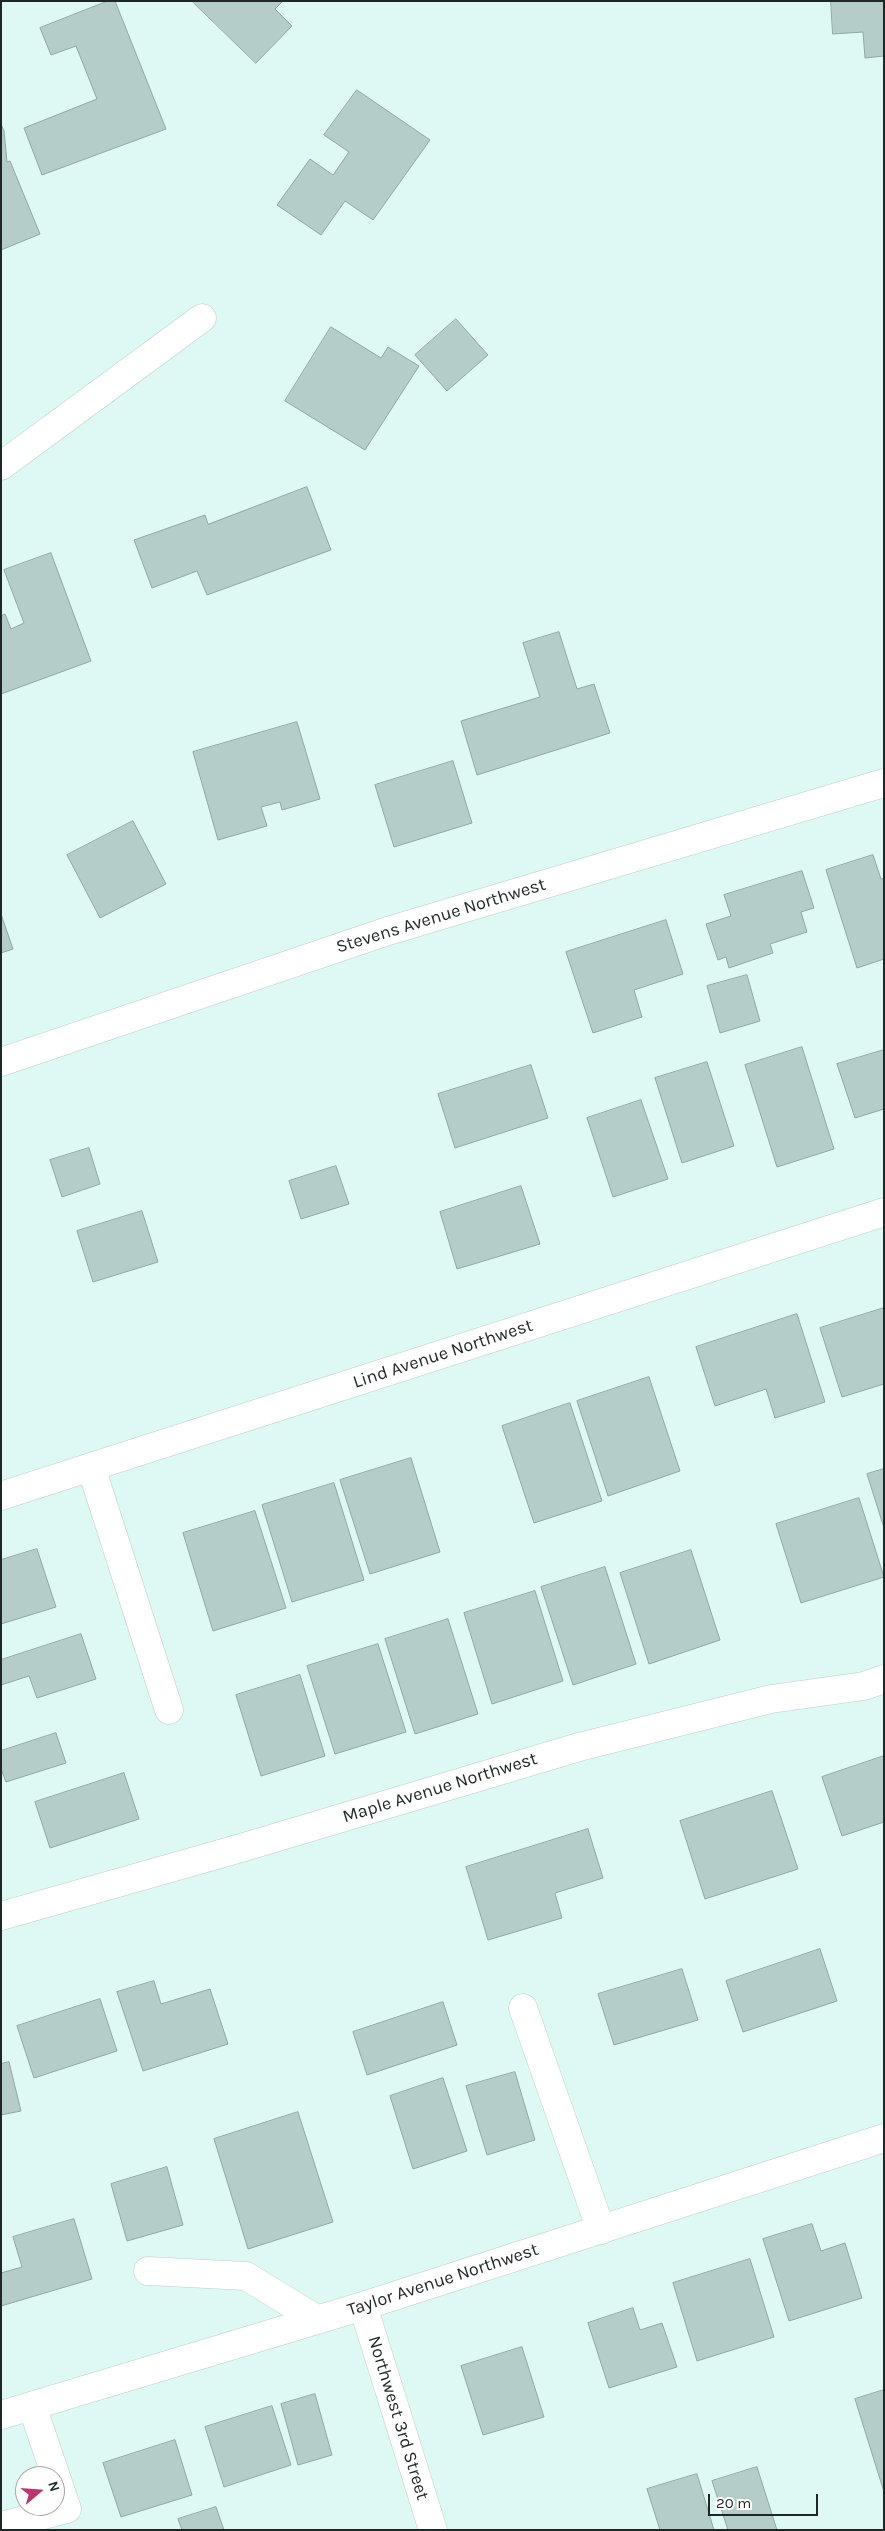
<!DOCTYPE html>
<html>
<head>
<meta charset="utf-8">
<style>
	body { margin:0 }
	#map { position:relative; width:885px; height:2531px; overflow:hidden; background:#def8f4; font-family:Karla,sans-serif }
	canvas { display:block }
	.frame { position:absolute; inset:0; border:2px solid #1d2725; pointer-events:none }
	.north { position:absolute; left:15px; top:2466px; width:50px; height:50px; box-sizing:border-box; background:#fefefe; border:1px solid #a4a8a7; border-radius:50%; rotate:72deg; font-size:14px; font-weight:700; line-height:20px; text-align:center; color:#1d2725 }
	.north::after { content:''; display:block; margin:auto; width:18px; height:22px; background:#be346e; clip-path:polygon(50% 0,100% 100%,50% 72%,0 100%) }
	.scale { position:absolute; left:708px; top:2494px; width:110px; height:22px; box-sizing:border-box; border:2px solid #1d2725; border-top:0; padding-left:6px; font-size:15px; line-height:18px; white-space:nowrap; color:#1d2725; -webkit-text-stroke:4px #fefefe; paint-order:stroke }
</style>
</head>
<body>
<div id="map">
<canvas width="885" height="2531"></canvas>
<div class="frame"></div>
<div class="north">N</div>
<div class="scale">20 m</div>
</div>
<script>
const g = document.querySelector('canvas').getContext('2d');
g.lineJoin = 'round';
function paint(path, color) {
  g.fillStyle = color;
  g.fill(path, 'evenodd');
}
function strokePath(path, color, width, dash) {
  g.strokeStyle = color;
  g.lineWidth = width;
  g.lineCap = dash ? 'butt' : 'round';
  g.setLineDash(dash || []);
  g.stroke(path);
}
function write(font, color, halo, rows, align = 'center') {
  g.font = font + ' Karla,sans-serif';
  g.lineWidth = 4;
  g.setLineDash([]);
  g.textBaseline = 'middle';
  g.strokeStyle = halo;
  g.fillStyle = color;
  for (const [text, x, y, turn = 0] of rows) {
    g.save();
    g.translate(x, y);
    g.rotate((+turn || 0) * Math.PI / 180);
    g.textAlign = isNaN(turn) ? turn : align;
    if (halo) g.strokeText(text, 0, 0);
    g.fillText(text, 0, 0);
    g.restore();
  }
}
const building = new Path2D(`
	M108,1H115L166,129L42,175L24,128L97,99L76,46L51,55L40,28Z
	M192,1H283L275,9L292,26L256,63Z
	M831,1H884V56L865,58L863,32L833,34Z
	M357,90L430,140L373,220L345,201L321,235L277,205L310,159L333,175L349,152L324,135Z
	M1,124L4,131L7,162L10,161L40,234L1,250Z
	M456,319L488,355L447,391L415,355Z
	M331,327L381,358L388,347L419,366L365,450L285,401Z
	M307,487L331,550L207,595L197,571L152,588L134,540L205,515L208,524Z
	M51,553L91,661L1,694V616L5,614L11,629L24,623L4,570Z
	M559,632L577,689L594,684L610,733L477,775L461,721L540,697L523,643Z
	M297,722L320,799L282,810L280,802L261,807L267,826L218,840L193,752Z
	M453,761L472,823L394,847L375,785Z
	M133,821L166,884L100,918L67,855Z
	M873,855L881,879L884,878V959L857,968L826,870Z
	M802,871L814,908L801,912L807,932L770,944L773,953L729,968L726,957L718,960L706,924L731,916L724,895Z
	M1,914L13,949L1,953Z
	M666,920L683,974L634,990L642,1017L593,1033L566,952Z
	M747,975L760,1021L720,1033L707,986Z
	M802,1047L834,1149L777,1167L745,1065Z
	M884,1050V1109L855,1118L837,1064Z
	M707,1062L734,1146L682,1163L655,1078Z
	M531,1065L548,1118L455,1148L438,1094Z
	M641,1100L668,1179L613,1197L587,1118Z
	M89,1148L100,1184L62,1197L50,1160Z
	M336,1166L349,1204L301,1219L289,1181Z
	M521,1186L540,1244L457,1269L440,1212Z
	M142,1211L158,1262L93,1282L77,1231Z
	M884,1308V1384L842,1397L820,1328Z
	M797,1314L825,1402L775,1418L766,1389L715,1406L696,1347Z
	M649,1377L680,1471L608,1496L577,1401Z
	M570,1403L602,1501L534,1523L502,1426Z
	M411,1458L440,1552L370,1574L340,1480Z
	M884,1469V1528L867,1474Z
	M334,1483L364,1580L292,1602L262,1505Z
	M859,1498L884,1577L801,1603L776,1524Z
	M255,1511L286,1608L213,1631L183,1533Z
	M37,1549L56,1607L1,1624V1560Z
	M691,1550L720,1640L649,1664L620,1573Z
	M605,1567L636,1664L573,1685L541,1587Z
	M535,1591L563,1681L492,1704L464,1613Z
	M448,1619L478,1714L415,1734L385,1639Z
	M81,1634L96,1679L37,1698L29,1676L1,1685V1660Z
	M378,1644L406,1732L335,1754L307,1666Z
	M300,1675L325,1756L261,1776L236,1695Z
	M56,1733L66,1763L6,1782L1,1769V1751Z
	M884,1756V1822L842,1836L822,1777Z
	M124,1773L139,1819L50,1848L35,1802Z
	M772,1791L798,1869L705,1899L680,1821Z
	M588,1829L603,1878L555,1893L562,1918L488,1940L466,1867Z
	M820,1949L837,2001L743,2032L726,1981Z
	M682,1969L698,2020L614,2045L598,1994Z
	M154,1981L161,2004L210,1989L228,2044L143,2071L117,1992Z
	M100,1999L117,2051L34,2078L17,2026Z
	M443,2002L457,2045L367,2075L353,2032Z
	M9,2062L21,2111L1,2115V2064Z
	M515,2072L535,2140L487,2155L466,2086Z
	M443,2078L467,2151L413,2169L390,2096Z
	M298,2112L333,2222L248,2249L214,2139Z
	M167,2167L183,2225L127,2241L111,2184Z
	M74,2219L92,2279L1,2306V2273L22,2267L13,2237Z
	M812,2224L821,2251L845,2243L862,2298L789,2321L763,2239Z
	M750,2259L774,2337L697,2361L673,2283Z
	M633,2308L640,2330L662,2323L677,2367L609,2388L588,2323Z
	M522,2347L544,2417L483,2435L461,2366Z
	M884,2390V2492L855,2399Z
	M315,2394L332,2455L298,2465L281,2404Z
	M272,2406L291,2465L224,2487L205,2427Z
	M175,2440L192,2495L121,2517L103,2463Z
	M757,2467L777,2530H728L712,2481Z
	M697,2474L714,2530H660L647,2489Z
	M216,2507L224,2530H182L178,2519Z`);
paint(building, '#b4cdc9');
strokePath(building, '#90a8a4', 1);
const minor = new Path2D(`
	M1,466L202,318
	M1,1062L388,931L884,783
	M91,1467L169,1710
	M1,1496L884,1212
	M1,1916L241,1848L579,1747L771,1699L864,1686L884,1679
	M523,2008L601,2230
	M148,2271L246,2276L318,2320
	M363,2306L433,2530
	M1,2415L363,2306L884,2138
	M1,2526L67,2509L32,2406`);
strokePath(minor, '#b6cfcb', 29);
strokePath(minor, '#fff', 28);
write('18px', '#1d2725', '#fefefe', [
	["Stevens Avenue Northwest",441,916,-17],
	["Lind Avenue Northwest",443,1354,-18],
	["Maple Avenue Northwest",440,1788,-17],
	["Taylor Avenue Northwest",443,2280,-18],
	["Northwest 3rd Street",398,2418,73]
]);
</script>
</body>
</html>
